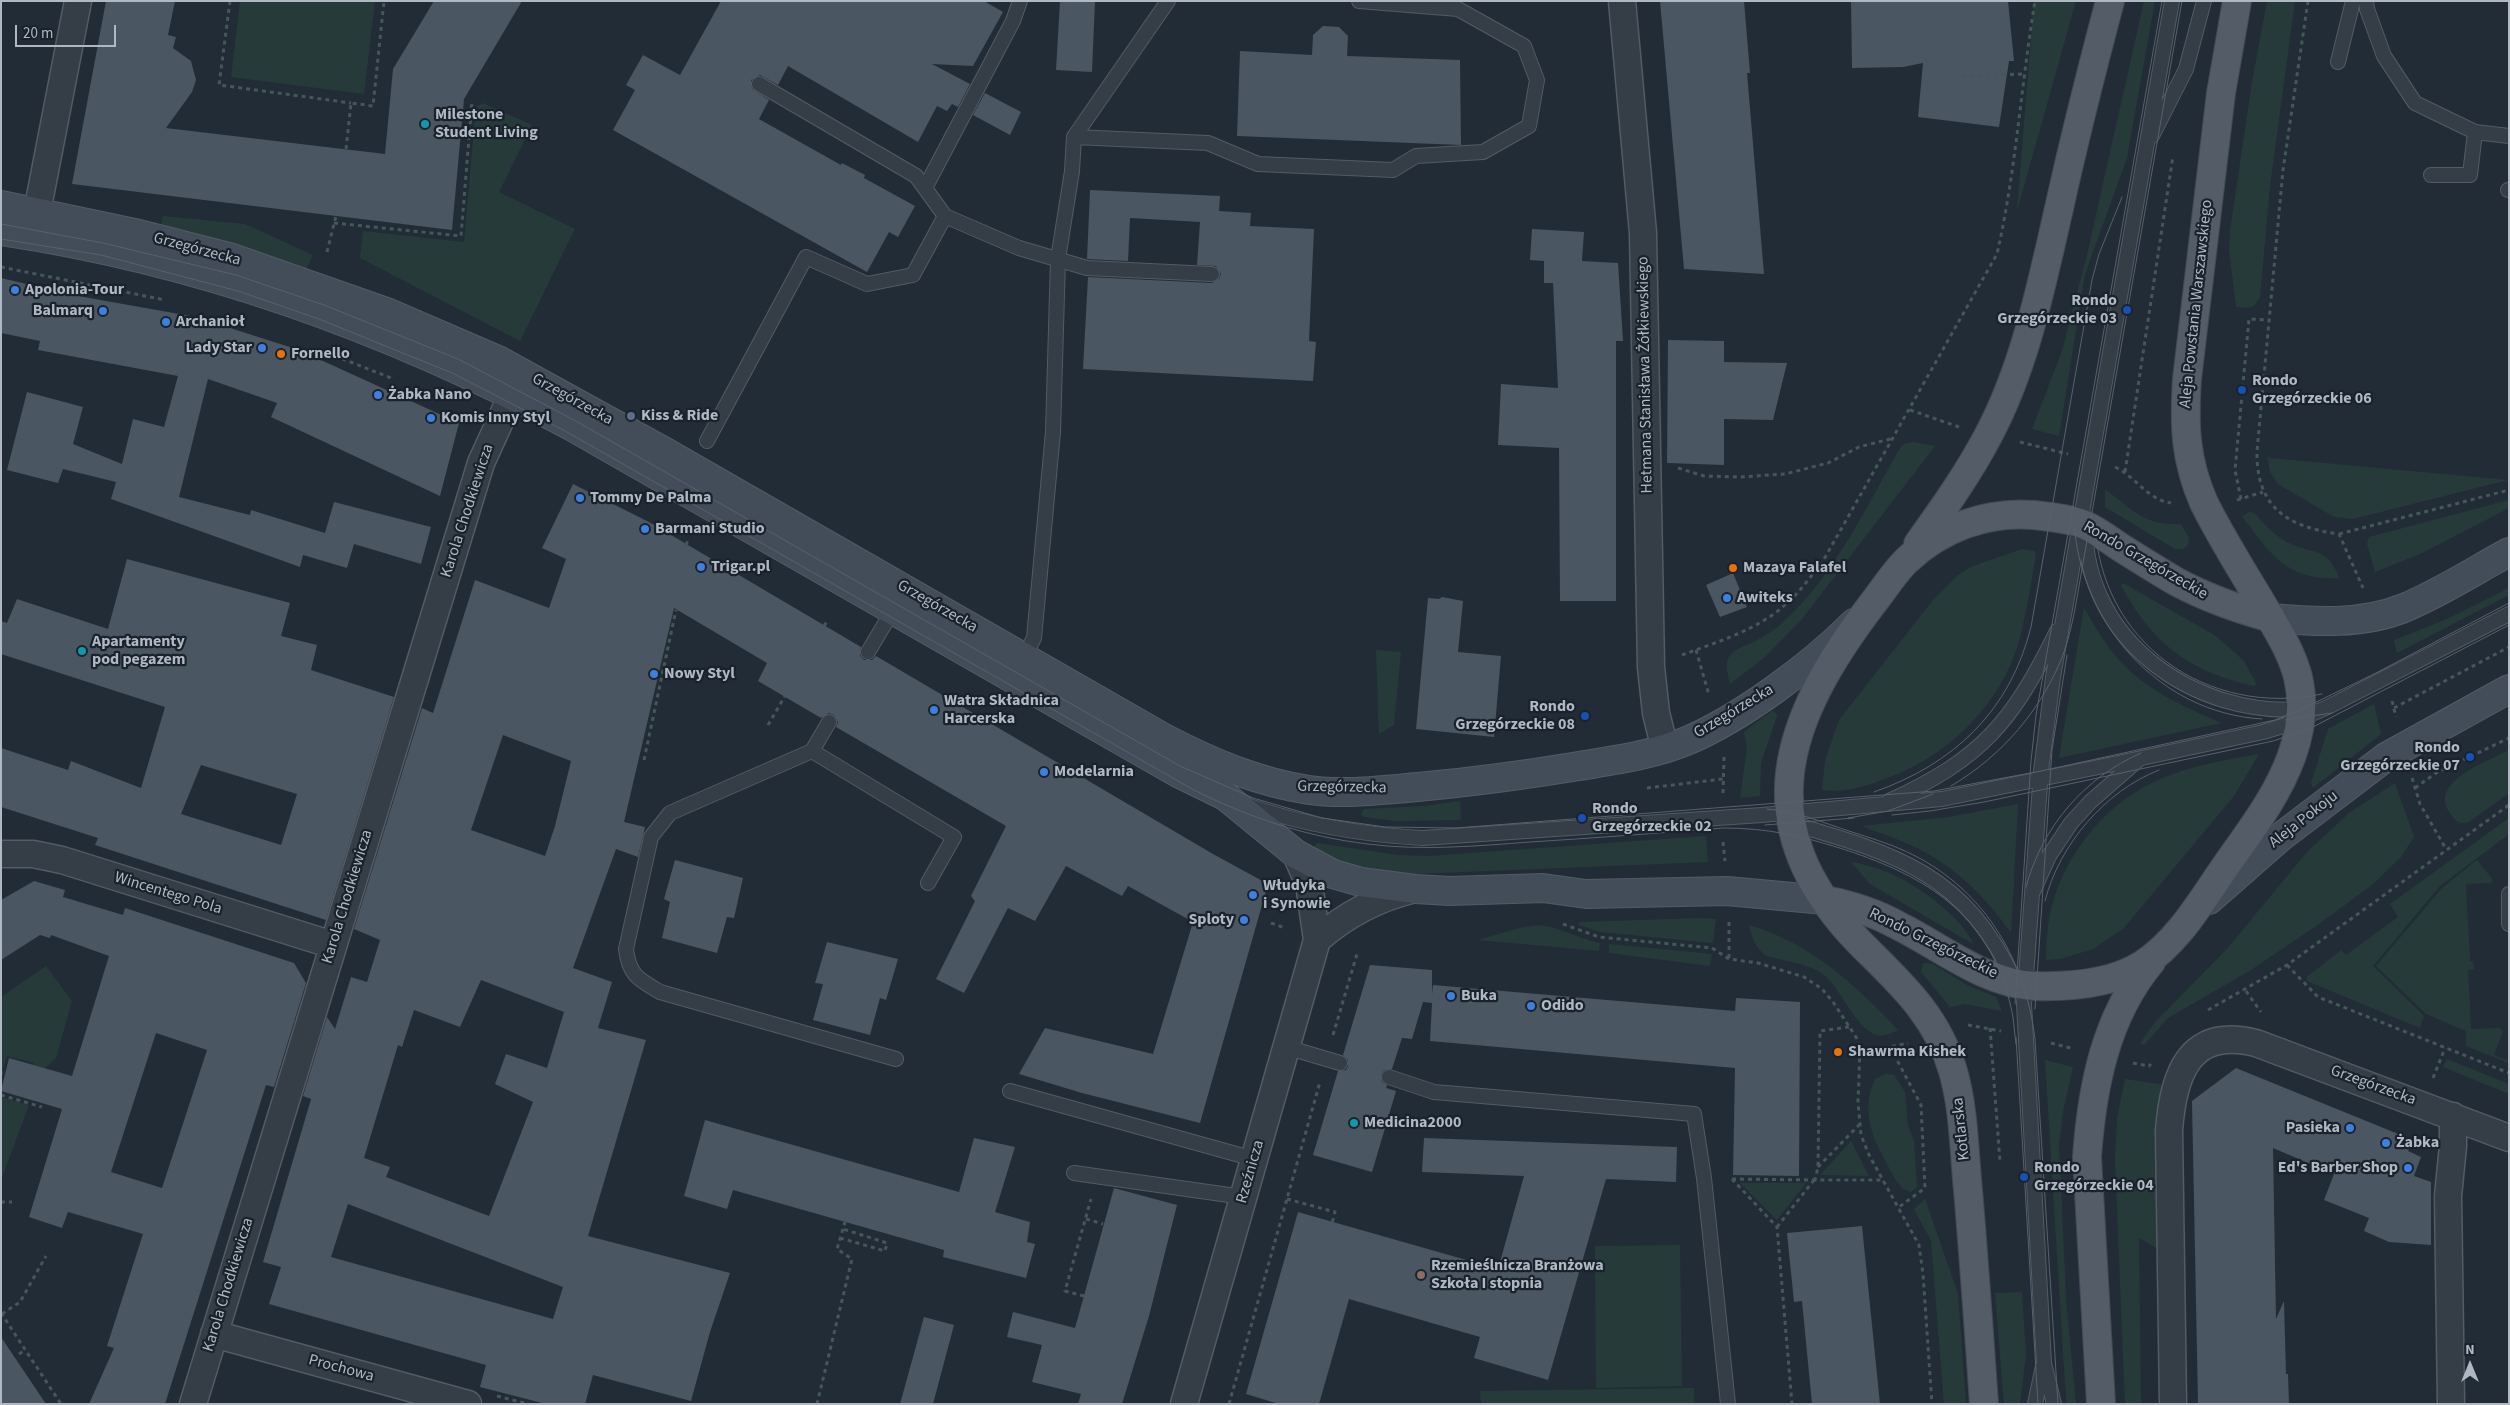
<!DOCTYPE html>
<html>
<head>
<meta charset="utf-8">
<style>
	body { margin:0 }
	#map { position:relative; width:2510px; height:1405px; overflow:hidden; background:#222c37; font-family:"Source Sans 3",sans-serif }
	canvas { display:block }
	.frame { position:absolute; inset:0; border:2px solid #b0b8c4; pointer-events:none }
	.north { position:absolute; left:2445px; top:1340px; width:50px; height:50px; -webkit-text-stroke:4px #1a222c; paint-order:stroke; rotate:0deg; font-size:14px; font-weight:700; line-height:20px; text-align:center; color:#b0b8c4 }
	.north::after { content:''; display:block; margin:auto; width:18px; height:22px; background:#b0b8c4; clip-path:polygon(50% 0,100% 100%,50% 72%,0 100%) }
	.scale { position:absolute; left:15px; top:25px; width:101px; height:22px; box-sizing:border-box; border:2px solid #b0b8c4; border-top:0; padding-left:6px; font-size:15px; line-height:18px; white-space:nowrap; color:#b0b8c4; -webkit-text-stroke:4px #1a222c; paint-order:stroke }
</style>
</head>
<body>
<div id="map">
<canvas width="2510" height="1405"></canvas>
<div class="frame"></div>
<div class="north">N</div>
<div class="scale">20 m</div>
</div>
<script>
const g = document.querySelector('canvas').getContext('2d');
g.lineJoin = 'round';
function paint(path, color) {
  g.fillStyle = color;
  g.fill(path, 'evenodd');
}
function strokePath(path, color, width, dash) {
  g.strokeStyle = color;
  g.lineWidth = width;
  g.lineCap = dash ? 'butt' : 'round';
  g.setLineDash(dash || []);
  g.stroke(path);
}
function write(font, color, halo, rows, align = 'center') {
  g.font = font + ' "Source Sans 3",sans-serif';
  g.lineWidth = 4.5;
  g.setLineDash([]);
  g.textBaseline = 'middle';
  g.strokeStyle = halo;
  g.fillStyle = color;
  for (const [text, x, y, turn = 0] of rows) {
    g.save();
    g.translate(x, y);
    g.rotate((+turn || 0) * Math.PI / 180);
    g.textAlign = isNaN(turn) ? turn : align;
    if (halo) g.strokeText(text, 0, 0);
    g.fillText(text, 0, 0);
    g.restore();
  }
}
paint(new Path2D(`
	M240,1H375L364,94L231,77Z
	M2034,1H2076L2017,211Z
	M2144,1H2155L2127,158L2085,274L2059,436L2032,429L2062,351L2086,259Z
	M2267,1H2295L2270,186L2260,297L2254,306L2249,308L2236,307L2229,249L2230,231L2252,82Z
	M483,103L532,125L499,192L575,229L520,341L360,258L363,231L464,242L476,107Z
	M163,216L245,224L313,255L306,269L161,226Z
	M1914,442L1935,446L1802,619L1765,657L1730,684C1724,660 1725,653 1749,644C1760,639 1772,632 1781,624C1834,577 1865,509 1900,448L1904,444Z
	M2267,455L2270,458L2508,480L2353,519L2334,517L2278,484L2270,472Z
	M2105,489C2133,510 2144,526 2181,524L2189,538L2188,545L2183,549H2175L2105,507Z
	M2509,500V508L2420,554L2375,572L2367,544L2369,537Z
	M2249,512L2254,513C2264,523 2274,536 2287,542C2311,555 2327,545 2339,578C2287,581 2270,554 2242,516Z
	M2022,549L2034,551L2036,554C2031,583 2027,612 2019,641C2002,702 1951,753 1893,776C1872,784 1845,794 1822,790L1825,760L1839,720L1933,600L1958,575L1973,566Z
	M2123,583L2216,636L2244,661L2257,685L2253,686C2189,671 2152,644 2121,585Z
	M2509,588V595L2397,653L2394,640L2447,619Z
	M2084,608C2093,623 2102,639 2113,653C2141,688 2182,706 2221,723L2059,758Z
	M1376,650L1401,652L1394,725L1379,734Z
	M2374,704L2381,734L2313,788L2311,783L2328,729Z
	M1772,711L1776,713L1777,716L1761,763L1760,796L1740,798L1747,748L1744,732Z
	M2509,750V793L2469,822C2459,825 2455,821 2450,813C2427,782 2489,761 2509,750Z
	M2259,754L2234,796L2124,928L2093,949L2060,959L2046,960C2046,948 2047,937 2048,926C2058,857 2109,796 2173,774C2201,764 2230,759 2259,754Z
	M2395,783L2414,837L2401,857L2372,885L2319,924L2251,970L2168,1018L2144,1045L2140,1043L2156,1021L2226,950L2307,852L2349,813Z
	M1460,801L1461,820L1395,821L1364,817L1361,814L1364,809L1424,806Z
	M2018,804L2011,933C1982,892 1949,860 1901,841C1889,835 1874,832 1862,826L1949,817Z
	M2509,818V834L2440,886L2373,966L2424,1016L2420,1028L2307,981V977L2341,950L2346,955L2398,917L2390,904Z
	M1706,836L1708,862L1415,874L1349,865L1320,857L1313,848L1317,843L1398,855L1429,856Z
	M2477,860L2493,880L2491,883L2466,884L2470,961H2473L2474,969L2468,970L2471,1029L2499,1028L2503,1031L2494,1055L2509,1061V1063L2466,1046V1031L2426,1014L2376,966L2442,888Z
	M1851,862C1892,868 1933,894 1961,925C1965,931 1972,938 1973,944L1870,884Z
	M1700,918L1716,919L1713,943L1601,932L1578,925L1580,922Z
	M1539,925C1560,927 1579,939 1600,943L1599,951L1478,940L1519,928Z
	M1749,925C1809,942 1856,985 1898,1030C1892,1033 1884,1037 1876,1035C1853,1026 1842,987 1820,972C1805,963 1782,961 1765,955C1755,947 1752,938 1749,925Z
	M1609,944L1712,954L1710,966L1609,953Z
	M1925,963L1933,964L1967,985L1996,997L2002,1011L1965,1004L1950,1007L1921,972L1923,964Z
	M46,966L72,1001L56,1058L40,1073L32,1071L34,1063L7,1056L1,1075V997Z
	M2447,1059L2509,1084V1094L2443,1067Z
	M2045,1060L2073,1067L2063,1112L2059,1145L2066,1299L2076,1404H2067L2065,1384Z
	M1886,1074L1894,1075L1905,1092L1908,1125L1914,1141L1917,1187L1911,1192L1903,1189L1897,1182C1879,1149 1857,1118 1875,1079Z
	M2125,1079L2166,1085L2156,1121L2158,1249L2139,1238L2141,1404H2125L2115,1159L2117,1119Z
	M1,1097L29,1105L1,1180Z
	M1851,1141L1869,1176L1820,1175Z
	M1740,1183H1806L1777,1220Z
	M1925,1199L1958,1294L1966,1404H1944L1931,1241L1914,1209Z
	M1680,1245L1682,1386L1596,1388L1595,1246Z
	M2022,1292L2026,1355L2020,1404H2004L1995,1293Z
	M1694,1388V1404H1481L1480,1391Z`), '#273a3a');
paint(new Path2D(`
	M106,1H175L168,35L176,37L173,48L191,61L196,80L192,92L166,128L385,154L393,69L434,1H522L464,99L452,230L72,184Z
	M721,1H984L1003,12L973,66L932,64L970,84L958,107L952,104L947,111L937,106L918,142L788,66L778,85L760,75L751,80L752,89L769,100L759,119L841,165L842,163L865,175L864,178L915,206L898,237L889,232L867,272L613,130L635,90L626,85L643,55L680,75Z
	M1060,1H1095L1092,72L1056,70Z
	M1660,1H1744L1750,73H1747L1764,274L1684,269Z
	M1851,1H2008L2014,61H2009L1999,127L1918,117L1923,63L1903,67L1852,68Z
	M1323,26L1339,27L1348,36L1347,56L1460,60L1461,145L1237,136L1240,51L1312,55L1313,35Z
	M985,93L1021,112L1010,135L973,115Z
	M1090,190L1220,196L1219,211L1251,213L1250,226L1314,229L1309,341L1316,342L1313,381L1083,369L1088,277L1212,283L1219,279L1221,274L1216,266L1197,265L1200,222L1130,218L1128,261L1087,259Z
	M1532,229L1584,232L1582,261L1618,263L1623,341H1616V601H1560L1559,448L1498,445L1501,384L1558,388L1553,283H1544V261L1530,260Z
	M1,278L78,296L196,317L227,327L299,350L459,423L440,496L271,417L277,403L208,379L179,497L250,515L251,510L325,533L334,502L431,527L421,564L354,544L347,568L303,555L300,567L111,499L116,482L63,469L58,483L7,470L27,392L83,407L73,444L122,464L133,419L164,427L178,376L38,350L40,341L1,333Z
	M1668,340L1724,341V362L1787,363L1773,420L1724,419V465L1667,463Z
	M573,484L649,522L861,647L860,656L864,660H872L876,656L1213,854L1268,884L1200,1123L1082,1093L1019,1074L1045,1028L1153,1054L1193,922L1128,886L1122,896L1066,866L1035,921L1008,908L964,993L936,979L975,901L971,896L1006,826L836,727L838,722L834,715L829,713L821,718L758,681L767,663L674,608L624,822L645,827L638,857L616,849L573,968L612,982L598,1028L646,1040L588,1236L730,1273L710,1332L691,1401L593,1375L585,1404H546L480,1387L486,1365L269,1304L281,1267L263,1262L311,1099L303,1096L327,1017L335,1029L351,977L367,982L380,940L354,929L422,708L433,713L475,580L549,608L566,559L542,548ZM503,735L571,761L555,826L545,856L471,830ZM481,980L564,1012L547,1068L506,1054L495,1084L533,1102L489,1216L386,1177L390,1167L364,1158L398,1045L402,1047L414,1010L460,1027ZM348,1204L563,1287L553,1319L331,1257Z
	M127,559L290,603L281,636L317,645L311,670L394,697L326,920L95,845L98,838L1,807V748L68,770L71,761L141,788L165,707L1,654V621L7,623L17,599L108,629ZM201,765L297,794L281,845L181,814Z
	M1733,573L1747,607L1720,617L1706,585Z
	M1442,597L1463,601L1458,652L1501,656L1494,737L1416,729L1428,598L1439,599Z
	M675,860L743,878L734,918L727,917L717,953L662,938L670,902L664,899Z
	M34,881L65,890L63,897L123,915L125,908L294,963L306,983L274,1087L266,1085L165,1404H89L114,1348L107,1346L143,1234L68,1212L62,1228L29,1217L62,1109L1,1091L9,1058L72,1076L109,956L51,935L50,938L40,935L1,960V900ZM156,1033L207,1050L162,1188L111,1172Z
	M827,942L898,959L886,1000L880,998L870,1035L813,1020L823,984L815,983Z
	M1370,965L1432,970V994L1433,985L1735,1011L1736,998L1800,1002L1799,1176L1733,1175L1735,1068L1430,1041L1432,1003L1423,1002L1412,1039L1402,1038L1392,1069L1384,1070L1381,1075L1382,1082L1387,1085L1386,1088L1396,1091L1372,1172L1313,1155L1338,1071L1346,1070L1348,1066V1060L1343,1055Z
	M2236,1068L2413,1140L2408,1151L2421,1157L2414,1176L2431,1182V1245L2389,1242L2364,1231L2369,1218L2324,1200L2334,1174L2273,1148L2276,1319L2284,1301L2286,1374H2288L2289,1404H2198L2192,1101Z
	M705,1120L959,1192L974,1138L1015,1147L995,1212L1030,1222L1027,1242L1035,1244L1026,1278L943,1257L944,1250L733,1190L727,1209L684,1196Z
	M1424,1138L1677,1147L1676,1182L1606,1179L1548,1380L1474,1358L1480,1337L1349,1299L1319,1404H1279L1246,1394L1298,1212L1498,1269L1524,1176L1422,1172Z
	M1114,1188L1177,1205L1149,1316L1122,1404H1078L1081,1394L1032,1382L1042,1345L1007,1337L1013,1312L1075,1328Z
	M1862,1226L1880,1404H1812L1802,1301L1794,1302L1787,1233Z
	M924,1317L954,1325L933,1404H900Z
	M1,1337L46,1404H1Z`), '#4a5662');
const lane = new Path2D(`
	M2366,1L2367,9L2384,56L2415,103L2475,132L2509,136
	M2338,62L2353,1
	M759,84L916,176L945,216L1019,248L1087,268L1212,274
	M2152,136L2186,69L2204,1
	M1074,137L1208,143L1258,164L1393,170L1416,156L1483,152L1529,126L1537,80L1524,46L1458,9L1359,1
	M2431,175H2470L2475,132
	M925,188L1013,21L1020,1
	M2508,190H2509
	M707,441L806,257L867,284L913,275L945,216
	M2085,523C2084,641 2195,718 2305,709
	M868,652L893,610
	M1024,657L1034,638L1053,432L1058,259L1072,171L1074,137L1168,1
	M812,751L829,722
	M1889,801C1983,758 2012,722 2057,631
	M1249,806C1306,825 1363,835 1423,838L1762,815L1942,799L2123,762L2263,732L2286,725L2328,707L2509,614
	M1790,823C1897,854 1966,874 2015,982
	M2032,894L2041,771L2053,677L2172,1
	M2509,894V924
	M1286,1047L1340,1063
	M896,1059L660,992C638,979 629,975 626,949L651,837L670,813L812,751L954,837L928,883
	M1389,1077L1434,1092L1694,1114L1704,1178L1728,1404
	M1010,1091L1254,1159
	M1074,1173L1243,1197
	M2035,1404L2043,1366
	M2054,1404L2044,1363L2024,1004L2032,894L2049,856L2071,823L2090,802L2137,761`);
const street = new Path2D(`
	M1622,1L1643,233L1651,667L1656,713L1665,749
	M37,212L78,1
	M1,854H33L62,860L333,945
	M1317,940C1345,915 1377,898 1415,889
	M214,1334L468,1404
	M193,1404L481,463L512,395
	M1184,1404L1317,940L1309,884L1296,854
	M2173,1404L2169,1131C2173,1075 2189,1026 2256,1043L2509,1138
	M2451,1404L2448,1196L2453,1146V1116`);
const secondary = new Path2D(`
	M1,205L139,234L229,257L389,313L498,360L665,452L1164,738C1210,762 1257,782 1309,790C1344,795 1383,790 1418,787C1472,782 1525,775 1579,766C1615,760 1654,755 1689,740C1744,716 1812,665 1854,623
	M1,231C202,261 392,330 571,426L1178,773L1225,796L1296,854L1333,874L1361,882L1415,889L1450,891L1543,888L1586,894L1727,891L1825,900
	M2271,618C2314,622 2362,625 2404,608C2440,593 2474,571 2509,552
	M2209,900L2282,836L2386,757L2509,689`);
const primary = new Path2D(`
	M1918,544C1943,509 1968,474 1988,436C2026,365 2042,282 2060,204C2075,136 2092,69 2110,1
	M1825,900C1851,905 1876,913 1899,926C1941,947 1986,984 2035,986C2070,987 2113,983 2142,965C2179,941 2202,900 2227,864C2251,830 2278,795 2292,755C2301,730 2304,703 2298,677C2291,650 2275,626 2261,602C2241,569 2221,537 2204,503C2185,460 2184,425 2187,379L2221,93L2237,1
	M1984,1404C1979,1332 1974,1261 1968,1190C1964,1151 1964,1109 1953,1071C1937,1015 1899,982 1860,943C1745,825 1784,720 1873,603C1884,589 1894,573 1906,561C1941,528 1986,511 2034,515C2050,517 2065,518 2080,523C2094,528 2108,539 2120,547C2139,559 2158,571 2177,582C2207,598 2238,609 2271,618
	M2101,1404L2087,1157C2092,1088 2105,1017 2151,962`);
strokePath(lane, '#535b65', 16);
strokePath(street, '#535b65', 29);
strokePath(secondary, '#535b65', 30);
strokePath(primary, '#414954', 30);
strokePath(new Path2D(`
	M230,1L219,85L351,103
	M2308,1L2283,170L2257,451C2256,507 2287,527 2339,534L2363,588
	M1962,76L2023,74
	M346,149L351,103L373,106L384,1
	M334,223L461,236L472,101
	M327,252L336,216
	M1,267L165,300
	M320,350L391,378
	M1910,410L1959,427
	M2020,442L2068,454
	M2115,467C2136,477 2148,500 2171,503
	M1678,468L1704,476L1740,477L1785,474L1828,463L1859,447L1894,438
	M2125,472L2173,156
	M2241,499L2235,470L2249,319L2270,320
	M2237,500L2263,492
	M2339,534L2509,490
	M686,545L688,540
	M824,626L828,620
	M1696,650L1709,695
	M1682,655C1717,642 1757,630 1785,605C1800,592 1811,576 1823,561L1997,254C2016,171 2021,85 2035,1
	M2392,701L2396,717
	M2394,708L2509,647
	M768,725L785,696
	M644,760L676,610
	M2412,778L2420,804L2446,849
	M1647,788L1723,779
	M2415,788L2436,773L2509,738
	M1723,793L1724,757
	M1723,842L1725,861
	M1271,923L1285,928
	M1563,924L1599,937L1712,948L1729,959L1758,963L1804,977L1822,989L1833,1002L1856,1037L1860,1049L1858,1102L1861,1135L1869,1155L1919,1245L1923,1274L1932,1404
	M1729,958V922
	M2287,965L2318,997L2509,1073
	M2246,991L2261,1012
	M2208,1010L2287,965L2509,805
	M1968,1025L2001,1031
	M1849,1027L1820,1031L1818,1167L1815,1180H1883
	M1990,1028L2000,1162
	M1333,1035L1357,954
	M2051,1043L2074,1049
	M1890,1047L1921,1105L1925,1188L1899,1207
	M1860,1049L1890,1047L1908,1043
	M2133,1063L2149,1066L2151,1064
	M1,1071V1078
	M2433,1078L2445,1048
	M1,1095L42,1107
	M1818,1167L1859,1125
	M1732,1179L1777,1227L1792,1404
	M1732,1179L1815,1180
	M1287,1199L1335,1212L1332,1223
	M1,1202H12
	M1086,1219L1103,1224
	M1777,1227L1814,1180
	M840,1238L885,1251L887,1243L843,1229
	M1084,1296L1065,1291L1091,1199
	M1,1313L61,1404
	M2,1314L20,1302L46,1256
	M19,1354L25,1350
	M497,1396L528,1404
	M817,1404L852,1259L837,1249L845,1222
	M1229,1404L1320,1082`), '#455759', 3, [4, 4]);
strokePath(lane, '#353d47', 14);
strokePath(street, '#353d47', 26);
strokePath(secondary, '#434d5a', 28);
strokePath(primary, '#535c67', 28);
strokePath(new Path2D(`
	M1,224L103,243L236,275L324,305L458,359L574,420L1180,766L1253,798L1322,818L1385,827L1456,828L1934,791L2041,771L2275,720L2302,709L2376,673L2509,603
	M1,239L101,255L238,291L319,319L452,373L567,432L1192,789C1247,817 1307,837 1368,844C1422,851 1476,846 1530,842C1595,838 1659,833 1723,828C1769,828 1802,836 1846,850C1927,877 1988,914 2010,1003C2014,1016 2014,1031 2016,1044
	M2074,522C2080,623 2159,713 2262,719
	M2095,522C2099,643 2208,718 2322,694
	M2285,720L2332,713
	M1951,786C2002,756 2042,709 2063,655C2073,627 2077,597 2082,569L2182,1
	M1874,792C1954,764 2010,711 2031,627L2092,280L2099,254L2122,197
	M1767,809C1796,811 1824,823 1852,832C1870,838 1888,843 1905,851C1982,886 2025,957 2035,1039L2058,1404
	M1892,815L1930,811L1984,802L2273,741L2311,728L2509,625
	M1848,818L1888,811L1933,794
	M1765,825L1854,818
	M2026,887C2042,827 2084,778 2141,753
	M2045,901C2059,845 2105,791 2159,770
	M2015,1004L2031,761L2036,715L2162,1
	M2035,1009L2052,750L2067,655
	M2016,1037L2038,1404`), '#57626e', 1);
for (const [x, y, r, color] of [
	[425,124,5,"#0f9aa8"],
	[15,290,5,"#3f7fe0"],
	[2127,310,5,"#1a4fb4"],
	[103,311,5,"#3f7fe0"],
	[166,322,5,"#3f7fe0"],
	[262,348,5,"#3f7fe0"],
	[281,354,5,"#e8710a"],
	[2242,390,5,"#1a4fb4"],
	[378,395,5,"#3f7fe0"],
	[631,416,5,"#5c6f8a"],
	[431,418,5,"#3f7fe0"],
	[580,498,5,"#3f7fe0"],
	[645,529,5,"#3f7fe0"],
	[701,567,5,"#3f7fe0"],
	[1733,568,5,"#e8710a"],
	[1727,598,5,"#3f7fe0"],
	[82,651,5,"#0f9aa8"],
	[654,674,5,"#3f7fe0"],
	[934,710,5,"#3f7fe0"],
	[1585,716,5,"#1a4fb4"],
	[2470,757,5,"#1a4fb4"],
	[1044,772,5,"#3f7fe0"],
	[1582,818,5,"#1a4fb4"],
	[1253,895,5,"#3f7fe0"],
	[1244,920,5,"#3f7fe0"],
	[1451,996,5,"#3f7fe0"],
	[1531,1006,5,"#3f7fe0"],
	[1838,1052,5,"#e8710a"],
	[1354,1123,5,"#0f9aa8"],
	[2350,1128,5,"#3f7fe0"],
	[2386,1143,5,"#3f7fe0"],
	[2408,1168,5,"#3f7fe0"],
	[2024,1177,5,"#1a4fb4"],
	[1421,1275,5,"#8d6e63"]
]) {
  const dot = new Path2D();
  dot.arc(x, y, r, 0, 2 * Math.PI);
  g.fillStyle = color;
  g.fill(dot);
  strokePath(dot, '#1a222c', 2);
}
write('bold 16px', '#b0b8c4', '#1a222c', [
	["Milestone",435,115],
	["Student Living",435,133],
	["Apolonia-Tour",25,290],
	["Rondo",2117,301,"right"],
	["Grzegórzeckie 03",2117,319,"right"],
	["Balmarq",93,311,"right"],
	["Archanioł",176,322],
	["Lady Star",252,348,"right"],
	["Fornello",291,354],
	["Rondo",2252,381],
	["Grzegórzeckie 06",2252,399],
	["Żabka Nano",388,395],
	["Kiss & Ride",641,416],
	["Komis Inny Styl",441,418],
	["Tommy De Palma",590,498],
	["Barmani Studio",655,529],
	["Trigar.pl",711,567],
	["Mazaya Falafel",1743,568],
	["Awiteks",1737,598],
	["Apartamenty",92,642],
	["pod pegazem",92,660],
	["Nowy Styl",664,674],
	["Watra Składnica",944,701],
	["Harcerska",944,719],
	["Rondo",1575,707,"right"],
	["Grzegórzeckie 08",1575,725,"right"],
	["Rondo",2460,748,"right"],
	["Grzegórzeckie 07",2460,766,"right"],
	["Modelarnia",1054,772],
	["Rondo",1592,809],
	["Grzegórzeckie 02",1592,827],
	["Włudyka",1263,886],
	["i Synowie",1263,904],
	["Sploty",1234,920,"right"],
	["Buka",1461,996],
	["Odido",1541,1006],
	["Shawrma Kishek",1848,1052],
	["Medicina2000",1364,1123],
	["Pasieka",2340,1128,"right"],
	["Żabka",2396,1143],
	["Rondo",2034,1168],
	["Grzegórzeckie 04",2034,1186],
	["Ed's Barber Shop",2398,1168,"right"],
	["Rzemieślnicza Branżowa",1431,1266],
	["Szkoła I stopnia",1431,1284]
], 'left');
write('16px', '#b0b8c4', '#1a222c', [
	["Grzegórzecka",197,250,15],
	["Aleja Powstania Warszawskiego",2197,304,-84],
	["Hetmana Stanisława Żółkiewskiego",1646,375,-91],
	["Grzegórzecka",572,400,29],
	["Karola Chodkiewicza",468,511,-72],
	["Rondo Grzegórzeckie",2145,561,30],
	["Grzegórzecka",937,607,30],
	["Grzegórzecka",1734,712,-31],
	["Grzegórzecka",1342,788,1],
	["Aleja Pokoju",2304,820,-38],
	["Wincentego Pola",168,894,17],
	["Karola Chodkiewicza",348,897,-73],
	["Rondo Grzegórzeckie",1933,944,26],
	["Grzegórzecka",2373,1086,20],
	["Kotlarska",1962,1129,-96],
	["Rzeźnicza",1251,1172,-74],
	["Karola Chodkiewicza",229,1285,-73],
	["Prochowa",341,1369,15]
]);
</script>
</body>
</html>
